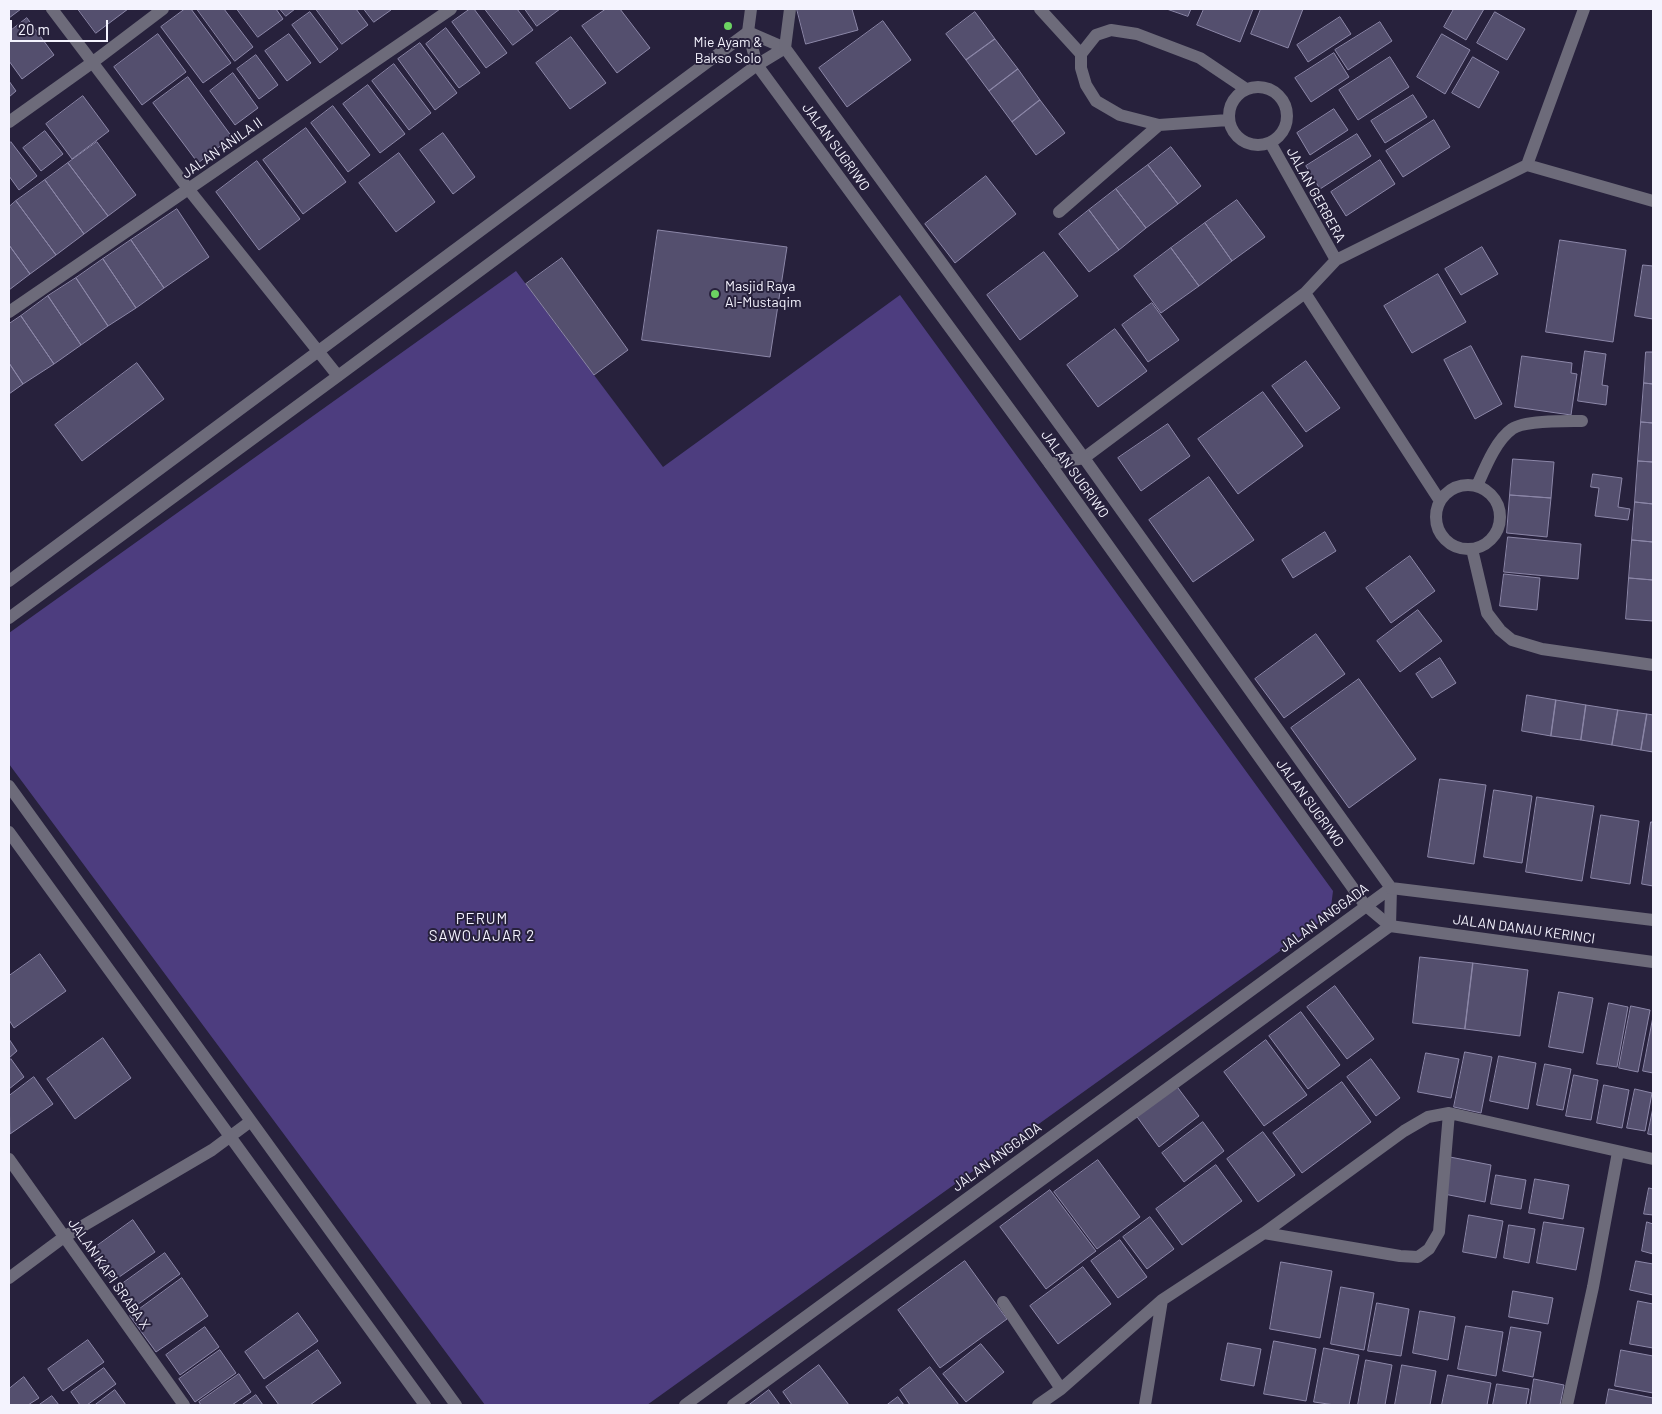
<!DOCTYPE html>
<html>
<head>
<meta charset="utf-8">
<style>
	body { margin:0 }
	#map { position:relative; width:1662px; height:1414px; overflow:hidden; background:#27213c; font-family:Barlow,sans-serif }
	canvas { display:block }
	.frame { position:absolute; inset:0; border:10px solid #f4f3fe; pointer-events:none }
	.scale { position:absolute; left:10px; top:20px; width:98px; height:22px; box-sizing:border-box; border:2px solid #f4f3fe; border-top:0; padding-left:6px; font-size:15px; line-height:18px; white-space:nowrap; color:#f4f3fe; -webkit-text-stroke:4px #27213c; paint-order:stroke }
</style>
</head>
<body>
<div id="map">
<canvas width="1662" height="1414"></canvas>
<div class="frame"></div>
<div class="scale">20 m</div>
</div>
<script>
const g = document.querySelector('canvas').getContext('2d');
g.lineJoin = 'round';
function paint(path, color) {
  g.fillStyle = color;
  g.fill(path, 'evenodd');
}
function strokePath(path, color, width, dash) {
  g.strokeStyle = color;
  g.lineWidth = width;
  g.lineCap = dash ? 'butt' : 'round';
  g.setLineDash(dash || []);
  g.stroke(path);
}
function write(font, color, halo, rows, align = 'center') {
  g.font = font + ' Barlow,sans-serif';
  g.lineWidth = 4;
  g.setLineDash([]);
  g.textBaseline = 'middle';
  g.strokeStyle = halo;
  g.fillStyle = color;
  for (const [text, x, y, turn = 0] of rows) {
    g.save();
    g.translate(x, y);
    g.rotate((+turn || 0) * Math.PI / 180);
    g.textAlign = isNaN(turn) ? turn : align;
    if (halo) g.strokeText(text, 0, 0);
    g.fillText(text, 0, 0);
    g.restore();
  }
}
paint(new Path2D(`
	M516,271L663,467L900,295L1333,891L1330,915L647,1405H485L9,764V633Z`), '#4d3d7f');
const building = new Path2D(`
	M9,9H21L9,18Z
	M78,9H128L96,33Z
	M185,9H191L231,63L203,83L161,27Z
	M197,9H224L253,47L235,61Z
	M237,9H276L283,19L258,37Z
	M280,9H295L286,16Z
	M316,9H356L368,25L342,44Z
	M364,9H391V10L374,22Z
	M470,9H474L507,53L486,68L452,22Z
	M485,9H517L533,30L513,45Z
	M525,9H560L537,26Z
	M606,9H620L650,48L617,73L582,26Z
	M797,9H852L858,30L806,44Z
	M1167,9H1191L1188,16Z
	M1204,9H1253L1240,42L1197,25Z
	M1261,9H1303L1288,48L1251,34Z
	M1454,9H1484L1466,40L1444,27Z
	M310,12L338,49L320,63L292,25Z
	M975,12L995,39L966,60L946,34Z
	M1495,12L1525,29L1507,60L1477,43Z
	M1340,17L1351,34L1308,62L1297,45Z
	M27,18L54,55L22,79L9,61V32Z
	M883,21L911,60L847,107L819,68Z
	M1380,22L1392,41L1348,70L1335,50Z
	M446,28L480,73L459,88L426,44Z
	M158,34L186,72L142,105L114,67Z
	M289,34L311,63L287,81L265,51Z
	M1442,34L1470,50L1445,94L1417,77Z
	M571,37L606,83L570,109L536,63Z
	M995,39L1018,69L989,91L966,60Z
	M420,43L457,93L435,110L398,59Z
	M1334,53L1349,77L1311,102L1295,78Z
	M256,55L278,85L259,99L237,69Z
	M1390,57L1409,87L1358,120L1339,90Z
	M1473,57L1499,72L1479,108L1452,93Z
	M394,64L431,113L409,130L372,81Z
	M1018,69L1040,100L1012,122L989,91Z
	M233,73L258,108L235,125L210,91Z
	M188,77L232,137L198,163L153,103Z
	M9,81L16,91L9,97Z
	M368,85L405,134L380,153L343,104Z
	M1413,95L1427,117L1385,143L1371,121Z
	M83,96L109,131L72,159L46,124Z
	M1040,100L1065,133L1036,155L1012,122Z
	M333,106L370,155L348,172L311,123Z
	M1334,109L1348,130L1310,155L1297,133Z
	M1434,120L1450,147L1403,177L1386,151Z
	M306,128L346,182L303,214L263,160Z
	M45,131L63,154L41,171L23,148Z
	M443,133L475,177L453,194L420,150Z
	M1357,134L1371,156L1320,189L1306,166Z
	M11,142L37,176L19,190L9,176V144Z
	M97,142L136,195L108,216L68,163Z
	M1171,147L1201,186L1178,204L1148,165Z
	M399,153L435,202L396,232L359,183Z
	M1380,160L1395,184L1346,216L1331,192Z
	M257,161L300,219L259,250L216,192Z
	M68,163L108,216L84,234L45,180Z
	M1148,165L1178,204L1146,228L1116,189Z
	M986,176L1016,214L955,263L925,224Z
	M45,180L84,234L56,255L16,201Z
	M1116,189L1146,228L1119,250L1089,210Z
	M1237,200L1265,237L1232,261L1205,223Z
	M16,201L56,255L30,274L9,245V207Z
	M177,209L209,257L164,288L131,240Z
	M1089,210L1119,250L1089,272L1059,234Z
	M1205,223L1232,261L1199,286L1171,248Z
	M658,230L787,247L770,357L642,340Z
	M131,240L164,288L136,308L103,259Z
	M1560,240L1626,250L1613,342L1546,332Z
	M9,245L30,274L9,290Z
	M1482,247L1498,274L1461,295L1445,269Z
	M1171,248L1199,286L1161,313L1134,276Z
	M1044,252L1078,296L1020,340L987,295Z
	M562,258L628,350L594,375L526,284Z
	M103,259L136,308L108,326L76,278Z
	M1643,265L1653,266V319L1635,316Z
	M1438,274L1466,322L1412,353L1384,306Z
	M76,278L108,326L81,345L48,296Z
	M48,296L81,345L54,364L21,316Z
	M1152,303L1179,340L1148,362L1122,325Z
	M21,316L54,364L23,384L9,363V324Z
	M1115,329L1147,371L1098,407L1067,365Z
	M1471,346L1502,404L1475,419L1444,360Z
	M1585,351L1606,354L1602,385L1608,386L1606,405L1578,401Z
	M1646,352H1653V384L1644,383Z
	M1522,356L1572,363L1571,373L1577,374L1571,415L1515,407Z
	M1306,361L1340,408L1306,432L1272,386Z
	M9,363L23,384L9,394Z
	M137,363L164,399L82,461L55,425Z
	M1644,383L1653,384V423L1641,422Z
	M1263,392L1303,446L1238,494L1198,439Z
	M1641,422L1653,423V462L1638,461Z
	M1168,424L1190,456L1141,491L1118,458Z
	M1513,459L1554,462L1551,498L1510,495Z
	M1638,461L1653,462V504L1635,502Z
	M1593,474L1622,478L1618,507L1630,509L1628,520L1595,516L1599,488L1591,487Z
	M1209,477L1254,540L1193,582L1149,520Z
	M1510,495L1551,498L1547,537L1507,533Z
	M1635,502L1653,504V542L1632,540Z
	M1325,532L1336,551L1293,578L1282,560Z
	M1508,537L1581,544L1578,579L1504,572Z
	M1632,540L1653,542V580L1629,578Z
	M1410,556L1435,591L1391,623L1366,588Z
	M1504,574L1540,578L1537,610L1500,606Z
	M1629,578L1653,580V621L1626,619Z
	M1418,610L1442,641L1400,672L1377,641Z
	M1316,634L1345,674L1284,718L1255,679Z
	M1440,658L1456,683L1432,698L1416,674Z
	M1359,679L1416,759L1349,808L1291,728Z
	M1527,695L1556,700L1551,736L1522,731Z
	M1556,700L1586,705L1581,740L1551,736Z
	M1586,705L1618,710L1612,745L1581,740Z
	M1618,710L1647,714L1641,750L1612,745Z
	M1647,714L1653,715V752L1641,750Z
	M1440,779L1486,785L1474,864L1428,857Z
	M1494,790L1532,796L1522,863L1484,857Z
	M1537,797L1594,806L1582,881L1526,872Z
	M1601,815L1639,821L1630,884L1591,878Z
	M1651,822H1653V886L1642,884Z
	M40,954L66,991L14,1028L9,1020V976Z
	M1420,957L1473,963L1465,1029L1413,1023Z
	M1473,963L1528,970L1520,1036L1465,1029Z
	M1335,986L1374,1039L1347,1059L1307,1007Z
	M1559,992L1593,998L1583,1053L1549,1047Z
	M1609,1003L1628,1007L1617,1067L1597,1064Z
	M1631,1006L1650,1010L1638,1072L1619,1068Z
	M1301,1012L1340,1065L1308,1089L1269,1036Z
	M1653,1017V1073L1643,1071Z
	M103,1038L131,1078L75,1119L47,1079Z
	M9,1039L17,1051L9,1058Z
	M1266,1040L1307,1095L1264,1126L1224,1072Z
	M1465,1052L1492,1057L1481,1113L1454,1107Z
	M1426,1053L1459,1059L1451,1098L1418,1092Z
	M1499,1056L1536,1063L1528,1109L1490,1101Z
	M11,1059L24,1077L9,1089V1061Z
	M1371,1059L1400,1098L1376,1116L1347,1077Z
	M1545,1064L1571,1069L1563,1110L1537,1105Z
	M1574,1075L1598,1080L1591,1120L1566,1116Z
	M34,1077L53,1104L10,1134L9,1096Z
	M1342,1082L1371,1122L1302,1173L1273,1133Z
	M1175,1084L1199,1116L1159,1147L1135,1114Z
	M1604,1085L1629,1090L1622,1128L1597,1123Z
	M1635,1089L1652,1093L1645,1131L1627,1128Z
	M1653,1108V1135L1648,1134Z
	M1203,1122L1224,1151L1184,1182L1162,1153Z
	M1263,1132L1295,1175L1258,1202L1227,1159Z
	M1450,1157L1491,1165L1485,1202L1444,1194Z
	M1098,1160L1140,1217L1097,1249L1054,1192Z
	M1216,1165L1242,1201L1182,1245L1156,1209Z
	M1496,1175L1526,1180L1521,1209L1491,1204Z
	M1535,1179L1569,1185L1563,1219L1529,1213Z
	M1649,1188L1653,1189V1215L1644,1214Z
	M1050,1190L1096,1251L1046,1289L1000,1227Z
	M1469,1215L1503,1221L1496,1258L1463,1252Z
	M1150,1217L1174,1249L1147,1269L1123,1237Z
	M133,1220L155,1252L112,1282L90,1251Z
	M1544,1222L1584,1228L1576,1270L1537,1263Z
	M1647,1222L1653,1224V1254L1642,1251Z
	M1509,1225L1535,1229L1529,1263L1504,1258Z
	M1120,1240L1147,1277L1118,1298L1091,1261Z
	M165,1253L180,1274L130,1310L115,1289Z
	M965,1261L1007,1319L940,1368L898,1310Z
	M1636,1261L1653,1264V1295L1630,1290Z
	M1281,1262L1332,1271L1320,1338L1270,1329Z
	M1083,1267L1111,1304L1058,1344L1030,1306Z
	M182,1278L208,1316L156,1352L130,1316Z
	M1341,1287L1374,1293L1364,1350L1331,1344Z
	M1513,1291L1553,1298L1548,1324L1509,1317Z
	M1638,1301L1653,1304V1348L1630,1344Z
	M1377,1303L1409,1309L1401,1356L1368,1351Z
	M1420,1311L1455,1317L1448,1360L1413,1353Z
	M298,1313L318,1341L264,1379L245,1352Z
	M1466,1326L1503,1332L1496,1376L1458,1369Z
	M205,1327L219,1347L180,1375L166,1355Z
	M1511,1327L1541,1332L1533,1377L1503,1371Z
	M88,1340L104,1362L63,1391L48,1369Z
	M1274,1341L1316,1349L1306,1401L1264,1394Z
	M1228,1343L1261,1349L1254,1386L1221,1380Z
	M981,1344L1004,1372L966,1402L943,1374Z
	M1324,1348L1359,1355L1349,1405H1335L1314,1402Z
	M220,1350L236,1373L195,1402L179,1379Z
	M318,1350L341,1383L310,1405H279L266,1387Z
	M1621,1350L1653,1356V1393L1615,1386Z
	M1366,1360L1392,1365L1385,1405H1358Z
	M819,1365L849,1405H792L783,1392Z
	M1402,1365L1436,1371L1430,1405H1395Z
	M930,1367L959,1405H910L900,1390Z
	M104,1368L116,1384L87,1405H80L71,1392Z
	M239,1374L251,1392L232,1405H201L199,1402Z
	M1448,1375L1491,1383L1487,1405H1442Z
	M24,1377L39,1398L28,1405H9V1389Z
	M1534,1379L1564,1385L1560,1405H1530Z
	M1497,1384L1529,1389L1526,1405H1493Z
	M1609,1389L1653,1398V1405H1606Z
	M115,1390L126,1405H95Z
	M769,1390L780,1405H749Z
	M256,1395L263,1405H242Z
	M52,1396L59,1405H39Z
	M898,1397L904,1405H887Z`);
paint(building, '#544f6e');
strokePath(building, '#8c87a8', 1);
strokePath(new Path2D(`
	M52,9L189,190L338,376
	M1040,9L1081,54
	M1229 116a29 29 0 1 1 58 0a29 29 0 1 1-58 0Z
	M1228,120L1159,125L1120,115L1096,101L1086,85L1081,68V54L1096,35L1111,30L1137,34L1200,58L1246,89
	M9,122L93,62L163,9
	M1271,144L1336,260
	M1527,165L1584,9
	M1059,212L1159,125
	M1305,293L1440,501
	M9,312L451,9
	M1050,464L1084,458L1305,293L1336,260L1527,165L1653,201
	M1436 517a32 32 0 1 1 64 0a32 32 0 1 1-64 0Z
	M1477,486C1485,468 1496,440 1512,429C1524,420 1566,421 1582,421
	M1472,549L1487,613L1500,630L1512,640L1542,649L1653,665
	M9,581L748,32L785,48
	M9,618L338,376L757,65L785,48
	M9,786L456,1405
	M9,832L425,1405
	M9,1159L184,1405
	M1264,1233L1400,1256L1418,1257L1429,1249L1439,1232L1449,1113
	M9,1278L64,1237L212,1150L251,1121
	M1003,1302L1061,1389
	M685,1405L1391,888
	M733,1405L1390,926L1391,888
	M1038,1405L1061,1389L1162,1300L1264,1233L1404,1131L1428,1117L1449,1113L1653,1159
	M1145,1405L1162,1300
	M1567,1405L1593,1287L1618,1152`), '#6d6b7a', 12);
strokePath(new Path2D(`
	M751,9L748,32L757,65L1050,464L1365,905L1390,926L1653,962
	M790,9L785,48L1084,458L1391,888L1653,920`), '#6d6b7a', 12);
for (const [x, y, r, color] of [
	[728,26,5,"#6cd362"],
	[715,294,5,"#6cd362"]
]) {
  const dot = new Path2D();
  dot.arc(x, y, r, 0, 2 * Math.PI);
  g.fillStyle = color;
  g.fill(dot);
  strokePath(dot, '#27213c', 2);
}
write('14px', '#f4f3fe', '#27213c', [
	["Mie Ayam &",728,42],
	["Bakso Solo",728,58],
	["Masjid Raya",725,286,"left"],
	["Al-Mustaqim",725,302,"left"]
]);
write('14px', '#f4f3fe', '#27213c', [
	["JALAN SUGRIWO",836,147,54],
	["JALAN ANILA II",222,148,-35],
	["JALAN GERBERA",1316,195,61],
	["JALAN SUGRIWO",1075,474,54],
	["JALAN SUGRIWO",1310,803,54],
	["JALAN ANGGADA",1324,918,-36],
	["JALAN DANAU KERINCI",1524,929,8],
	["JALAN ANGGADA",997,1157,-36],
	["JALAN KAPI SRABA X",109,1274,55]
]);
g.letterSpacing = '1px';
write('15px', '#f4f3fe', '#27213c', [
	["PERUM",482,919],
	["SAWOJAJAR 2",482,936]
]);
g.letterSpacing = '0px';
</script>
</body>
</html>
